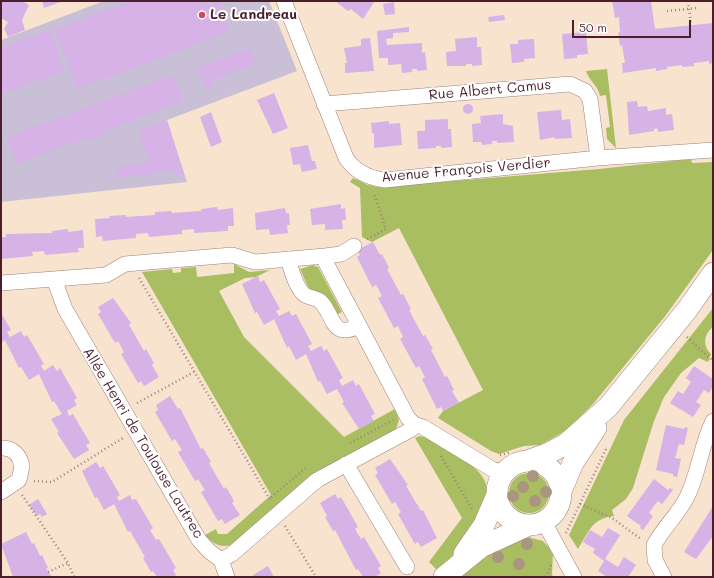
<!DOCTYPE html>
<html>
<head>
<meta charset="utf-8">
<style>
	body { margin:0 }
	#map { position:relative; width:714px; height:578px; overflow:hidden; background:#f7e3ce; font-family:Mali,sans-serif }
	canvas { display:block }
	.frame { position:absolute; inset:0; border:2px solid #4a1f2b; pointer-events:none }
	.scale { position:absolute; left:572px; top:20px; width:119px; height:18px; box-sizing:border-box; border:2px solid #4a1f2b; border-top:0; padding-left:5px; font-size:12px; line-height:14px; white-space:nowrap; color:#4a1f2b; -webkit-text-stroke:3px #fff; paint-order:stroke }
</style>
</head>
<body>
<div id="map">
<canvas width="714" height="578"></canvas>
<div class="frame"></div>
<div class="scale">50 m</div>
</div>
<script>
const g = document.querySelector('canvas').getContext('2d');
g.lineJoin = 'round';
function paint(path, color) {
  g.fillStyle = color;
  g.fill(path, 'evenodd');
}
function strokePath(path, color, width, dash) {
  g.strokeStyle = color;
  g.lineWidth = width;
  g.lineCap = dash ? 'butt' : 'round';
  g.setLineDash(dash || []);
  g.stroke(path);
}
function write(font, color, halo, rows, align = 'center') {
  g.font = font + ' Mali,sans-serif';
  g.lineWidth = 4;
  g.setLineDash([]);
  g.textBaseline = 'middle';
  g.strokeStyle = halo;
  g.fillStyle = color;
  for (const [text, x, y, turn = 0] of rows) {
    g.save();
    g.translate(x, y);
    g.rotate((+turn || 0) * Math.PI / 180);
    g.textAlign = isNaN(turn) ? turn : align;
    if (halo) g.strokeText(text, 0, 0);
    g.fillText(text, 0, 0);
    g.restore();
  }
}
paint(new Path2D(`
	M104,1H269L297,71L167,120L187,182L1,202V40Z`), '#c9bfd7');
paint(new Path2D(`
	M607,69L616,148L607,139L606,128L610,127L606,95L600,96C598,85 589,81 586,71Z
	M691,159L692,163L713,162V250L666,315L593,404L567,430L540,445L524,446L499,454L491,451L438,418L443,411L483,390L399,228L372,242L362,237L360,188L350,182L353,178L368,185L380,187L599,169Z
	M234,264L249,272L270,270L256,277L245,278L219,291L244,337L344,437L395,409L399,420L396,429L232,545C220,548 213,544 205,535L216,529L218,534H227L271,495L142,272L172,269L173,273L181,272V268L196,267L197,277L234,273Z
	M313,265L318,267L342,312L336,315L326,297L309,289L300,269Z
	M713,308V327C704,334 702,345 711,354L708,362L699,358L681,373L664,397L654,421L633,488L626,499L612,510L614,516C592,518 588,533 578,549L569,535L624,420Z
	M420,436C434,439 446,448 458,456C495,479 493,493 472,528C462,544 452,558 438,571L429,562L462,518L415,438Z
	M509 493a20 20 0 1 1 40 0a20 20 0 1 1-40 0Z
	M528,537L543,541L553,552L552,574L553,577H457L478,557Z`), '#a9bd61');
paint(new Path2D(`
	M1,1H22L29,5L22,20L25,30L8,37L4,29L8,22L1,18Z
	M42,1H63L44,8Z
	M131,1H205L206,4L208,3L209,5L219,2L230,32L77,89L55,29Z
	M335,1H372L374,2L363,19L351,9L348,11Z
	M612,1H651L655,29L713,23V63L709,64V61L694,63V66L682,67V65L667,67V69L656,71V68L623,73L622,63H625L622,45L620,46L618,33L620,32L619,17L615,18Z
	M394,2L395,14L385,15L383,4Z
	M504,15L505,20L489,22L488,17Z
	M409,27V32L393,33V38L386,39L387,45L422,43V53L425,52L427,70L417,71V69H412V72L402,73L401,64L388,65V58H379L377,31Z
	M50,30L65,71L1,94V47Z
	M586,32L588,54L577,55V58L564,59L562,34Z
	M477,37V47H481L482,65L472,66V64H466V66H447L446,52L456,51L455,39Z
	M370,38L374,71L345,73V63H347L344,48L361,46V39Z
	M534,39L535,58L524,59V62L512,63L510,44H518V40Z
	M250,48L256,64L210,81L213,88L207,90L198,68Z
	M173,75L183,101L105,131L107,134L90,140L89,137L17,164L7,137Z
	M274,93L288,128L273,134L257,100Z
	M637,101L638,107L647,106L648,111L666,108V115L672,114L674,130L658,132L657,128L654,129V131L629,135L627,102Z
	M463 109a5 5 0 1 1 10 0a5 5 0 1 1-10 0Z
	M561,110L562,120L570,119L572,138L555,139V137L540,140L537,112Z
	M211,112L222,142L211,147L200,117Z
	M503,114V124L513,126L514,142L497,143V141H492V144L482,145L481,142H473L472,124L481,123L480,116Z
	M448,119V129H451L452,147L441,148V146H436V148L418,149L417,131H425V120Z
	M167,120L184,175H176L174,170L152,171L153,175L117,177L116,167L149,161L139,130Z
	M389,121V124L400,123L402,145L374,148V133H372L371,123Z
	M308,145L312,161H315L317,169L302,172L300,164L293,165L290,148Z
	M341,204V209L345,208L346,220H342L343,229L325,230V224L312,225L310,209Z
	M217,207L218,210L233,208L234,226H228V231L194,233V229L182,230V234L149,237L148,233L136,234V238L103,241L102,236L96,237L95,219L110,218L109,216L126,215V217L155,215V212L171,211L172,213L201,211V209Z
	M285,208L286,213H289L290,225H287L288,233L270,235L269,229L256,230L255,213Z
	M68,229V232L83,230L84,248H78L79,252L45,255L44,251L32,252L33,256L1,259V237H6V234L52,233V231Z
	M373,242L380,255L382,254L389,268L387,269L401,295L403,294L411,309L409,310L423,336L425,335L433,349L431,350L445,377L447,376L454,390L452,391L459,403L443,411L441,407L437,409L422,379L425,377L419,366L416,368L400,339L403,337L398,326L394,328L378,298L382,296L376,285L372,287L357,257L360,255L357,250Z
	M258,276L260,282L264,280L280,309L276,311L279,316L289,311L292,316L296,314L312,344L308,346L311,351L321,346L324,351L327,349L343,378L339,380L342,386L353,380L356,386L359,384L375,414L371,416L374,421L359,429L342,403L344,402L337,389L327,394L320,381L318,382L306,354L296,360L289,346L287,348L274,319L264,325L257,312L255,313L242,284Z
	M113,298L131,323L129,325L144,351L146,349L154,363L152,365L159,377L144,386L141,381L138,383L121,354L124,352L118,341L115,343L98,314L101,312L98,307Z
	M1,313L11,330L7,332L10,337L21,331L24,337L27,335L44,364L41,366L44,371L53,365L57,371L60,368L77,398L74,400L77,405L67,411L69,416L73,414L90,443L86,445L89,450L74,459L57,433L59,432L51,419L62,414L54,401L52,402L39,374L29,380L21,367L19,368L5,340L1,343Z
	M694,366L713,379V386L709,393L704,390L696,402L701,405L693,417L670,403L678,391L683,394L691,382L686,378Z
	M170,396L178,409L180,408L201,449L203,448L211,462L209,463L224,489L226,487L234,501L232,503L240,515L225,524L222,519L218,521L201,492L205,490L198,479L195,481L178,452L182,450L175,439L172,441L155,412L158,410L156,405Z
	M666,425L684,429L685,427L688,428L684,445L679,444L675,458L681,459L677,477L673,476V474L656,470Z
	M390,459L408,485L406,486L421,511L423,510L437,538L421,547L418,542L415,544L398,514L401,512L395,502L392,504L375,475L378,473L375,468Z
	M96,462L100,468L103,466L120,495L117,497L119,501L130,495L132,500L136,499L153,528L150,530L156,540L159,539L176,568L173,570L176,575L172,577H157L153,571L151,572L143,558L145,557L130,531L128,532L114,504L104,510L97,497L95,498L82,471Z
	M654,479L668,490L670,488L673,490L662,504L658,501L653,507L649,513L653,516L643,530L640,528L641,526L627,516Z
	M335,494L338,499L341,497L358,527L355,529L361,539L364,537L381,566L378,568L381,573L375,577H363L358,569L356,570L335,530L333,531L325,517L327,516L320,503Z
	M38,499L47,514L42,517L40,514L37,516L29,505Z
	M713,506V536L696,559L684,552Z
	M608,528L620,535L605,559L618,567L624,557L636,565L628,577H607L598,571L604,561L593,553L595,549L583,542L590,530L602,537Z
	M26,532L32,544L34,543L40,556L42,555L48,568L46,569L52,577H13L1,544Z
	M268,566L274,577H254L253,575Z`), '#d6b2e6');
const street = new Path2D(`
	M284,1L346,158C355,172 369,178 385,180L598,158L713,150
	M324,104L570,84L585,91L590,99L598,158
	M325,256L341,254L354,246
	M289,259C290,268 297,290 305,295C310,298 316,298 320,301C335,315 330,340 359,326
	M1,283L54,279
	M414,424L412,429L317,480L232,554L221,560L209,551L199,540L65,309L54,279L106,275L125,264L232,255L255,262L325,256L326,263L408,418L414,424L423,427L492,469L504,473
	M1,448C13,447 20,456 22,466L19,480L1,492
	M346,464L407,567
	M544,522L574,577
	M221,560L227,577
	M664,577L655,560L654,545C663,528 678,515 687,497C699,473 701,445 713,421`);
const secondary = new Path2D(`
	M527,461L549,453L566,444L608,407L687,310L713,273
	M497 493a32 32 0 1 1 64 0a32 32 0 1 1-64 0Z
	M561,491L573,463L596,428
	M464,554L484,525L497,495
	M444,577L481,547L529,525`);
strokePath(street, '#a0817c', 16);
strokePath(secondary, '#a0817c', 22);
strokePath(new Path2D(`
	M688,1L691,24
	M667,11L697,8
	M367,239L386,229L374,194
	M139,278L271,501
	M687,337L713,361
	M137,403L194,372
	M350,443L393,420
	M500,455L511,452
	M441,456L472,509
	M34,481L52,482L123,438
	M22,495L68,563L74,577
	M271,497L307,467
	M580,504L612,518L641,539
	M285,526L316,577
	M566,533L607,447
	M48,572L68,563
	M546,577L551,565`), '#a0817c', 2.5, [1, 3]);
strokePath(street, '#fff', 15);
strokePath(secondary, '#fff', 21);
g.fillStyle = '#aa957f';
for (const [x, y] of [
	[533,476],
	[523,487],
	[546,492],
	[513,496],
	[535,501],
	[527,544],
	[498,557],
	[519,564]
]) {
  g.beginPath();
  g.arc(x, y, 6, 0, 2 * Math.PI);
  g.fill();
}
for (const [x, y, r, color] of [
	[202,15,4,"#d1495b"]
]) {
  const dot = new Path2D();
  dot.arc(x, y, r, 0, 2 * Math.PI);
  g.fillStyle = color;
  g.fill(dot);
  strokePath(dot, '#fff', 1.5);
}
write('bold 14px', '#4a1f2b', '#fff', [
	["Le Landreau",210,15]
], 'left');
write('14px', '#4a1f2b', '#fff', [
	["Rue Albert Camus",490,90,-5],
	["Avenue François Verdier",466,170,-5],
	["Allée Henri de Toulouse Lautrec",143,443,59]
]);
</script>
</body>
</html>
